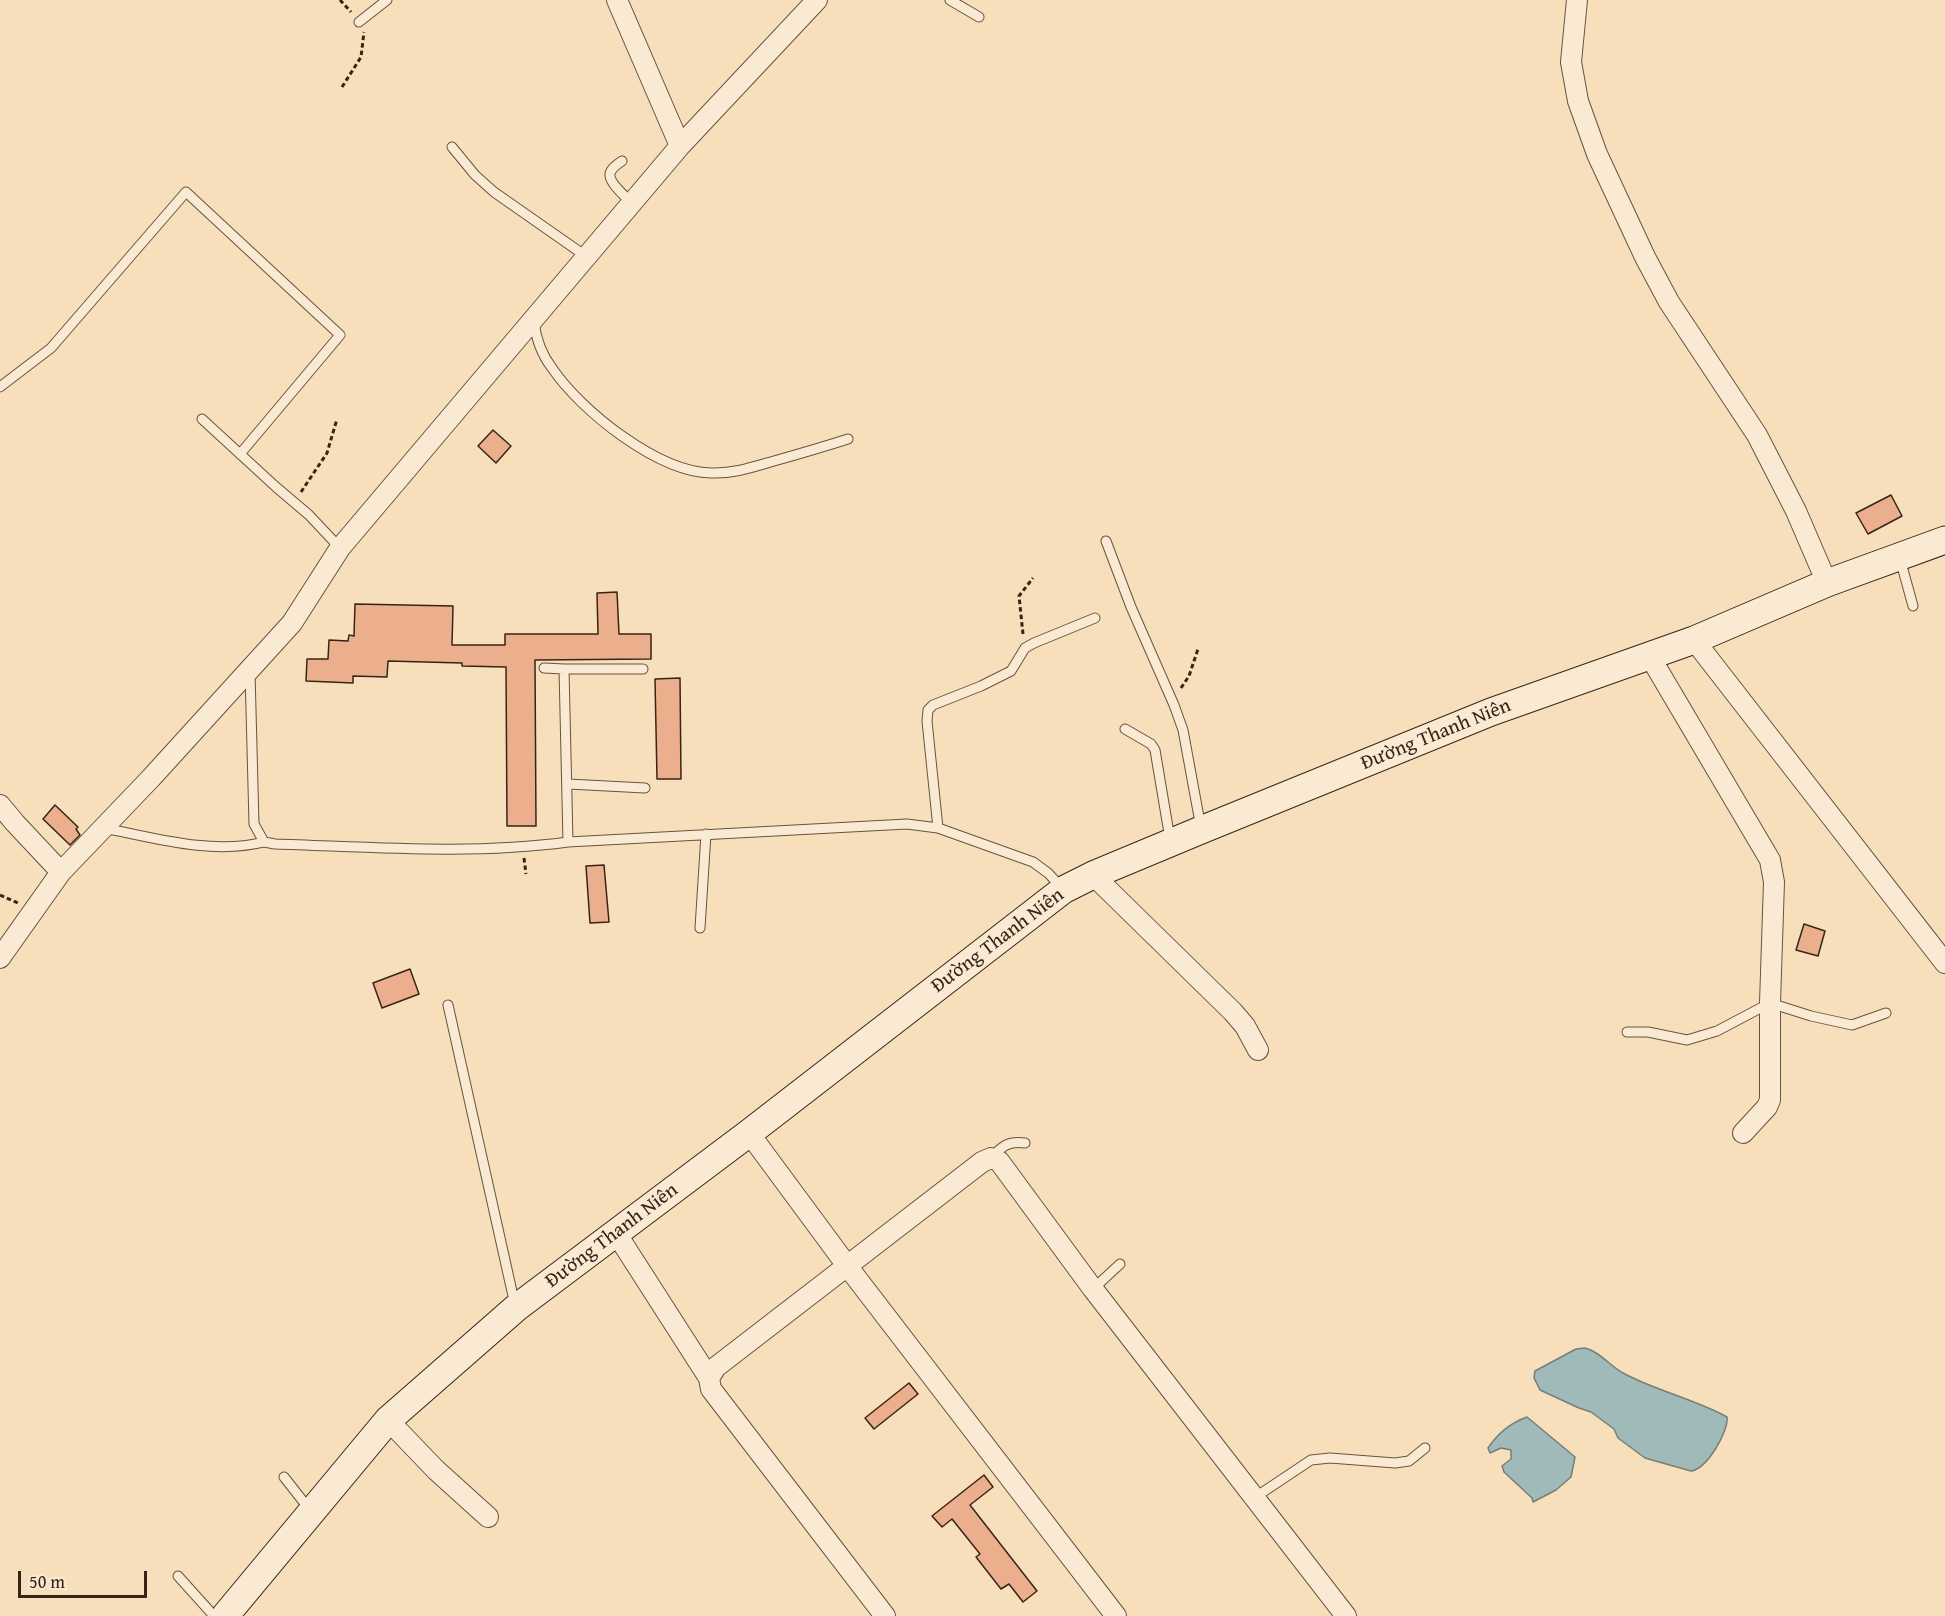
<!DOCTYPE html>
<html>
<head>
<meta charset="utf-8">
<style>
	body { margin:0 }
	#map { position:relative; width:1945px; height:1616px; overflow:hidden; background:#f8dfbb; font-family:"Gentium Book Plus",serif }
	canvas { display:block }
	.scale { position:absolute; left:18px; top:1571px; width:129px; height:27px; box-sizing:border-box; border:3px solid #362516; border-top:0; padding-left:8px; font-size:18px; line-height:21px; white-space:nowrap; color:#362516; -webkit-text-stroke:4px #faead3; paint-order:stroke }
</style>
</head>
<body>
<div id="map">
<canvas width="1945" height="1616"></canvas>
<div class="scale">50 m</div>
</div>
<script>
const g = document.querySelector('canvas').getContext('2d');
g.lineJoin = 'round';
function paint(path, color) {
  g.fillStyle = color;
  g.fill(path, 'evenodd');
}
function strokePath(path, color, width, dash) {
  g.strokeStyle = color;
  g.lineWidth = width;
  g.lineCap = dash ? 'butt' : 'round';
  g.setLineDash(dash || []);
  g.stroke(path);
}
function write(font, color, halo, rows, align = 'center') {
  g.font = font + ' "Gentium Book Plus",serif';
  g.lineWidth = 5;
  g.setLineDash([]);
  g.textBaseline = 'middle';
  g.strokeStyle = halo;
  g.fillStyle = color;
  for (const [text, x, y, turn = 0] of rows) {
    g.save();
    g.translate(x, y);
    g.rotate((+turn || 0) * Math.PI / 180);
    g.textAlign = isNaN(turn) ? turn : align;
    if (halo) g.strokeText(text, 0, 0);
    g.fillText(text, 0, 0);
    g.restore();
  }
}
const water = new Path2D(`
	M1585,1348C1599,1351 1610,1366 1623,1373C1656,1391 1695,1399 1727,1417C1729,1431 1707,1469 1691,1471L1645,1458L1618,1438L1614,1429L1591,1412L1579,1408L1540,1390L1534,1378L1535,1371L1576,1349Z
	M1527,1417L1575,1457L1571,1477L1556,1490L1533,1502L1532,1498L1504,1472L1502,1466L1511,1459V1450L1501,1448L1490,1453L1488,1448C1498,1433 1510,1423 1527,1417Z`);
paint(water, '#a0bab9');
strokePath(water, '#767e78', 1.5);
const building = new Path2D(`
	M493,430L511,446L496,463L478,446Z
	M1891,495L1902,516L1868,534L1856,513Z
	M617,592L619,634H651V659L535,660L536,826H507L506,667L462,666V663L388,661L387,677L353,676V683L306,681L307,659H328L329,640L348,641L349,635L354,636L355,604L453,606L452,645H505V634H598L597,593Z
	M680,678L681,779H657L655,679Z
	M55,805L78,827L76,829L80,835L70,845L43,819Z
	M604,865L609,922L590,923L586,866Z
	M1804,924L1825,931L1818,956L1796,950Z
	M410,969L419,994L382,1008L373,983Z
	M909,1383L918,1394L874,1429L865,1418Z
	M984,1475L993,1487L970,1505L1037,1591L1023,1602L1009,1584L1001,1589L976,1557L980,1554L952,1519L942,1527L932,1516Z`);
paint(building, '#ebaf8e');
strokePath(building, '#362516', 1.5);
const lane = new Path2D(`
	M950,0L979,17
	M359,22L387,0
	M452,147L475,175L494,192L587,257
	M622,161C619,163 613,167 611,171C605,180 626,197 632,203
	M534,322C536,338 542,355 552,368C581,411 658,472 711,473C733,474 753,467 774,461C799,454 823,447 848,439
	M0,387L51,348L186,192L340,335L240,454
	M202,419L276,487L309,515L340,548
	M1106,541L1131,607L1174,705L1183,730L1201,828
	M1900,559L1913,606
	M544,668L564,669L568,842
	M564,669H643
	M250,672L254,824L264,842L275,844C372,847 471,855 568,842L907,824L938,828L1033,862L1048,873L1062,888
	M1125,729L1151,744L1155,750L1170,839
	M568,784L645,788
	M104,828C155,838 212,855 264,842
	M938,828L927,721L928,710L933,705L981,686L1011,671L1025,648L1034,643L1095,618
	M700,928L706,834
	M448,1005L515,1305
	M1627,1032H1648L1687,1040L1717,1031L1770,1003L1811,1016L1852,1025L1886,1013
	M991,1158C1002,1146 1008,1141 1025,1143
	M1093,1289L1120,1264
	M284,1477L310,1510
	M1254,1498L1311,1460L1330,1458L1395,1463L1409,1461L1425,1448
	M178,1576L214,1616`);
const street = new Path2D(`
	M617,0L680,146
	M1577,0L1571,62L1578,101L1597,154L1645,257L1669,302L1757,435L1796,511L1827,583
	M1694,640L1945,963
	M1649,655L1770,860L1774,882L1770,1003V1100L1767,1107L1743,1133
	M0,805L15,823L61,872
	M1093,875L1233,1012L1245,1026L1258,1050
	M0,958L61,872L151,778L292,623L340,548L680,146L817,0
	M749,1133L848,1267L1116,1616
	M616,1233L709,1378L711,1389L885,1616
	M709,1378L716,1367L982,1162L991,1158L999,1161L1093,1289L1346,1616
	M388,1420L436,1470L488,1517`);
const secondary = new Path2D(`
	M225,1616L388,1420L516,1308L749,1133L1063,890L1093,875L1201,830L1491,712L1694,640L1827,583L1945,540`);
strokePath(lane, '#66543f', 11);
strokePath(street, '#66543f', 22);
strokePath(secondary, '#362516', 29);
strokePath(new Path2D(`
	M340,0L351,12
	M342,87L361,57L364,32
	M301,492L327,453L337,419
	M1023,634L1019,596L1033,578
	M1181,688L1189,676L1198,649
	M524,858L526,874
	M0,895L18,903`), '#362516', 3, [4.5, 3]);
strokePath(lane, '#faead3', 9);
strokePath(street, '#faead3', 20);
strokePath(secondary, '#faead3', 27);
write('20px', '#362516', '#faead3', [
	["Đường Thanh Niên",1436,735,-22],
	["Đường Thanh Niên",998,941,-37],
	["Đường Thanh Niên",612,1236,-37]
]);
</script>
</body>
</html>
